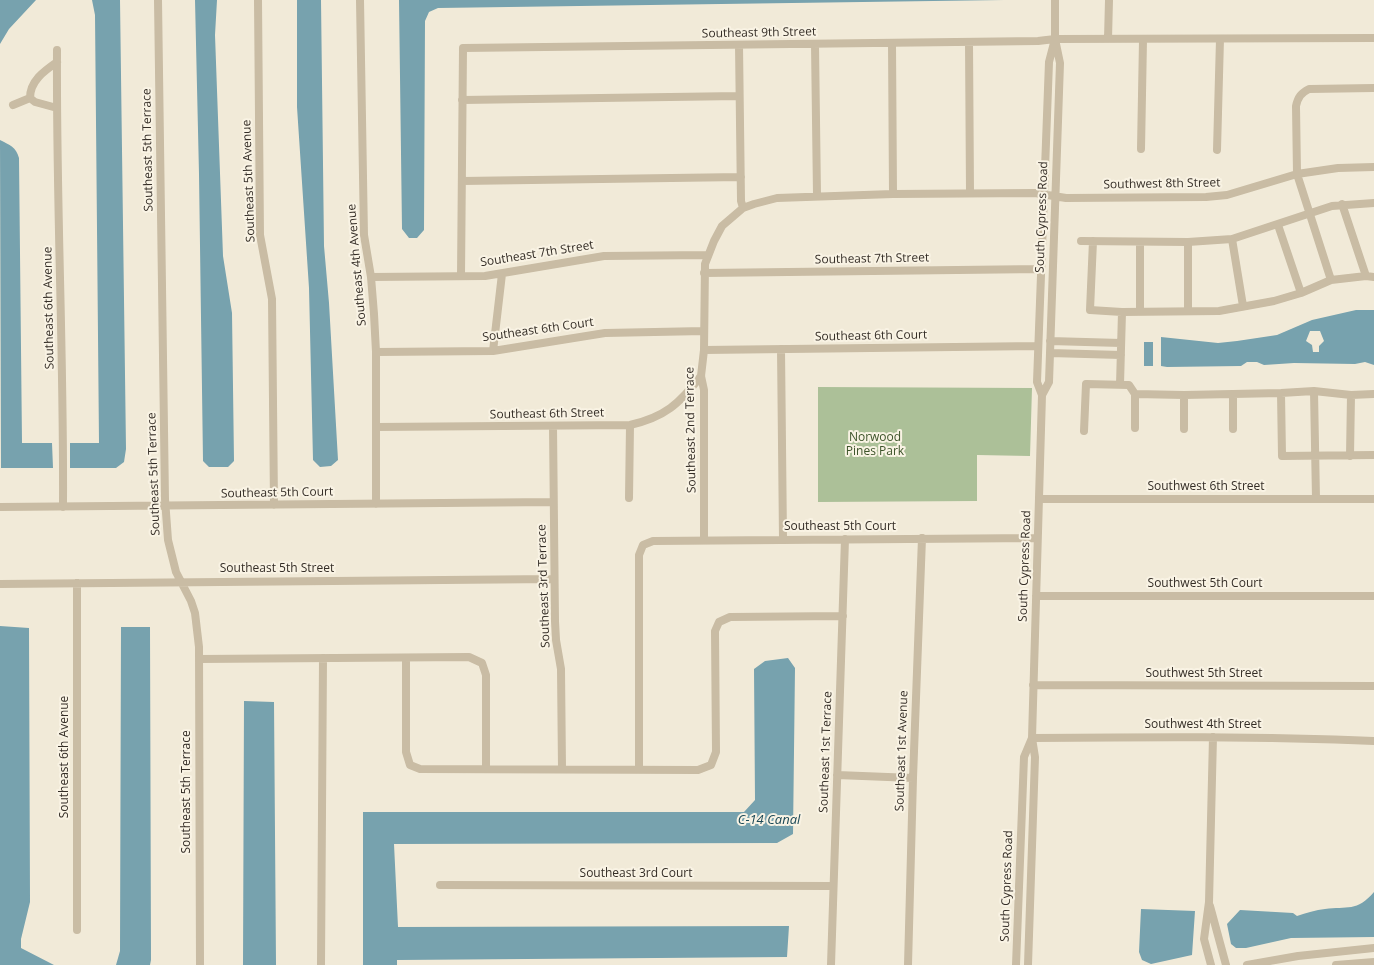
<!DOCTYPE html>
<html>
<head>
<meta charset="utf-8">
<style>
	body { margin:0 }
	canvas { display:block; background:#f1ead8 }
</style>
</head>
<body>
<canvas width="1374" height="965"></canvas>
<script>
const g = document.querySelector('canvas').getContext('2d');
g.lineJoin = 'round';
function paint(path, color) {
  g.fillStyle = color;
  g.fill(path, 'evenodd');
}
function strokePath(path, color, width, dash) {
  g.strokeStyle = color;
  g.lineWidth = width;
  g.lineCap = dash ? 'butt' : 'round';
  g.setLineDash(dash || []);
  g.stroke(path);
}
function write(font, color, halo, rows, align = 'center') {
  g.font = font + ' "Open Sans",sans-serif';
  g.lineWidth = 4;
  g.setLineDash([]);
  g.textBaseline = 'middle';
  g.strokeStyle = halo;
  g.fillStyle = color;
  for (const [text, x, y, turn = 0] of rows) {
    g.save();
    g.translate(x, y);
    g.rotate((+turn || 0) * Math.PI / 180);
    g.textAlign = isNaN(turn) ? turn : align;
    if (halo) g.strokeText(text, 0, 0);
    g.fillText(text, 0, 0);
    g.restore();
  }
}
paint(new Path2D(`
	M818,387L1032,388L1030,456L977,455V501L818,502Z`), '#acc098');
paint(new Path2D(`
	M0,0H36L9,29L0,44Z
	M92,0H120L126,449L124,462L116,468H70V443H99L95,15Z
	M195,0H217L215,35L223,256L232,313L234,461L228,467H209L203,461L199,174Z
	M297,0H321L324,246L329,303L338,460L331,466L320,467L313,460L309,288L297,107Z
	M399,0H1004L438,8L429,12L425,21L424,230L417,238H409L402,229Z
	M0,140C10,145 16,147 19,158L22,443H52L53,468H1Z
	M1356,310H1374V365L1365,362L1355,364L1294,363L1264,365L1257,362H1247L1241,366L1167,367L1161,366V337L1218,343L1237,341L1277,335L1312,320ZM1310,331H1320L1324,341L1319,346V352H1313L1312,345L1306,341Z
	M1144,342H1153V366H1144Z
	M0,626L29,628L30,902L21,939V948L54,965H0Z
	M121,627H150L151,960L150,965H116L120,951Z
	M788,658L795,668L793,834L777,843L394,844L398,927L789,926L787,957L397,960V965H363V812H744L755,800L754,669L765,661Z
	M244,701L274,702L276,965H243Z
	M1374,892V937L1291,938L1246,948H1236L1231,944L1227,924L1240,910L1293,913L1297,916C1306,913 1316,910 1325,909C1347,906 1357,912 1374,892Z
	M1141,909L1195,911L1192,955L1151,964L1142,960L1139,952Z`), '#77a2ae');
strokePath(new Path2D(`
	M158,0L165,499L168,540L176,572L191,601L195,613L199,647L200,965
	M258,0L260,235L272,299L274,505
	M360,0L364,235L371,277L374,314L376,352V504
	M1108,39L1109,0
	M969,42L970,193
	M892,43L893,194
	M815,44L817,196
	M739,45L741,201L743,208
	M57,50C56,202 64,354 63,507
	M462,100L739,96
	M13,105L30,98
	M57,108L35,102L30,98C30,81 44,71 57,62
	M1141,149L1143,40
	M1217,150L1220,39
	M462,181L741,177
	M1342,204L1366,276
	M1278,225L1301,293
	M1232,239L1243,306
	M1081,241L1188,242L1232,239L1332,206L1374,203
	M1093,241L1090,310L1122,312L1219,311L1274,301L1301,293L1331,280L1366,276L1374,277
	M1140,242V312
	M1188,242V311
	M704,273L1041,269
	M461,276L463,48L1038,41L1055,39L1374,38
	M371,277L485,276L604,256L708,255
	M1331,280L1297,174L1296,106C1298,97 1301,93 1309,89L1374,88
	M1050,341L1121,343
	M781,349L783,539
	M704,350L1038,346
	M493,351L502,274
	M376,352L493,351L605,333L704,331
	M1050,353L1121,355
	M1120,385L1122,312
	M1314,391L1316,499
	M1281,393L1282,456L1374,455
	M1042,395L1049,382L1060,63L1055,39V0
	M1184,395V429
	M553,426L555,621L556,640L561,669L562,769
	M376,427L630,425C665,417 679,404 701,376
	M1135,428V394
	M1233,429V394
	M1084,431L1086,384L1129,385L1135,394L1184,395L1281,393L1314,391L1351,395L1374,394
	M1350,456L1351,395
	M629,498L630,425
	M1039,499H1374
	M0,507L553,502
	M704,540V390L701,376L704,350L705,264L714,241L722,226L743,208L754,204L777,198L893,194L1035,193L1066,198L1206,197L1227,195L1297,174L1338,168L1374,167
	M0,584L554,579
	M1036,596H1374
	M406,658V752L410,765L420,769L698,770L711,765L716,752L715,631L719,622L730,617L843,616
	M199,659L469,657L482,663L486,675V769
	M1033,685L1374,686
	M1032,738C1146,737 1260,736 1374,741
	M639,769V555L643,545L653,541L1037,538
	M837,775L913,778
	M440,885L833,886
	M1210,906L1226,965
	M77,930V583
	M321,965L323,658
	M831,965L845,539
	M908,965L913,778L922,538
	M1016,965L1024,757L1032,738
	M1028,965L1035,757L1032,738L1042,395L1037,382L1049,62L1055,39
	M1211,965L1204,939L1209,902L1213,737
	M1247,965L1298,956L1374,948
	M1336,965L1374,962`), '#c9bca4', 8);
write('12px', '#342d26', '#f9f3e4', [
	["Southeast 9th Street",759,33,-1],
	["Southeast 5th Terrace",148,150,-91],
	["Southeast 5th Avenue",249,181,-92],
	["Southwest 8th Street",1162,184,-1],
	["South Cypress Road",1042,217,-88],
	["Southeast 7th Street",537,254,-9],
	["Southeast 7th Street",872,259,-1],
	["Southeast 4th Avenue",357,265,-95],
	["Southeast 6th Avenue",49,308,-91],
	["Southeast 6th Court",538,330,-8],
	["Southeast 6th Court",871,336,-1],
	["Southeast 6th Street",547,414,-1],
	["Southeast 2nd Terrace",691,430,-91],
	["Southeast 5th Terrace",154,474,-92],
	["Southwest 6th Street",1206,487],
	["Southeast 5th Court",277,493,-1],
	["Southeast 5th Court",840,527],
	["South Cypress Road",1025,566,-88],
	["Southeast 5th Street",277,569],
	["Southwest 5th Court",1205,584],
	["Southeast 3rd Terrace",544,586,-92],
	["Southwest 5th Street",1204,674],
	["Southwest 4th Street",1203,725],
	["Southeast 1st Avenue",902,751,-88],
	["Southeast 1st Terrace",826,752,-88],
	["Southeast 6th Avenue",65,757,-90],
	["Southeast 5th Terrace",187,792,-90],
	["Southeast 3rd Court",636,874],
	["South Cypress Road",1007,886,-88]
]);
write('12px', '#3c5329', '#f9f3e4', [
	["Norwood",875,438],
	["Pines Park",875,452]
]);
write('italic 13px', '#1b4856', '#f9f3e4', [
	["C-14 Canal",769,820]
]);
</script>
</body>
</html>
